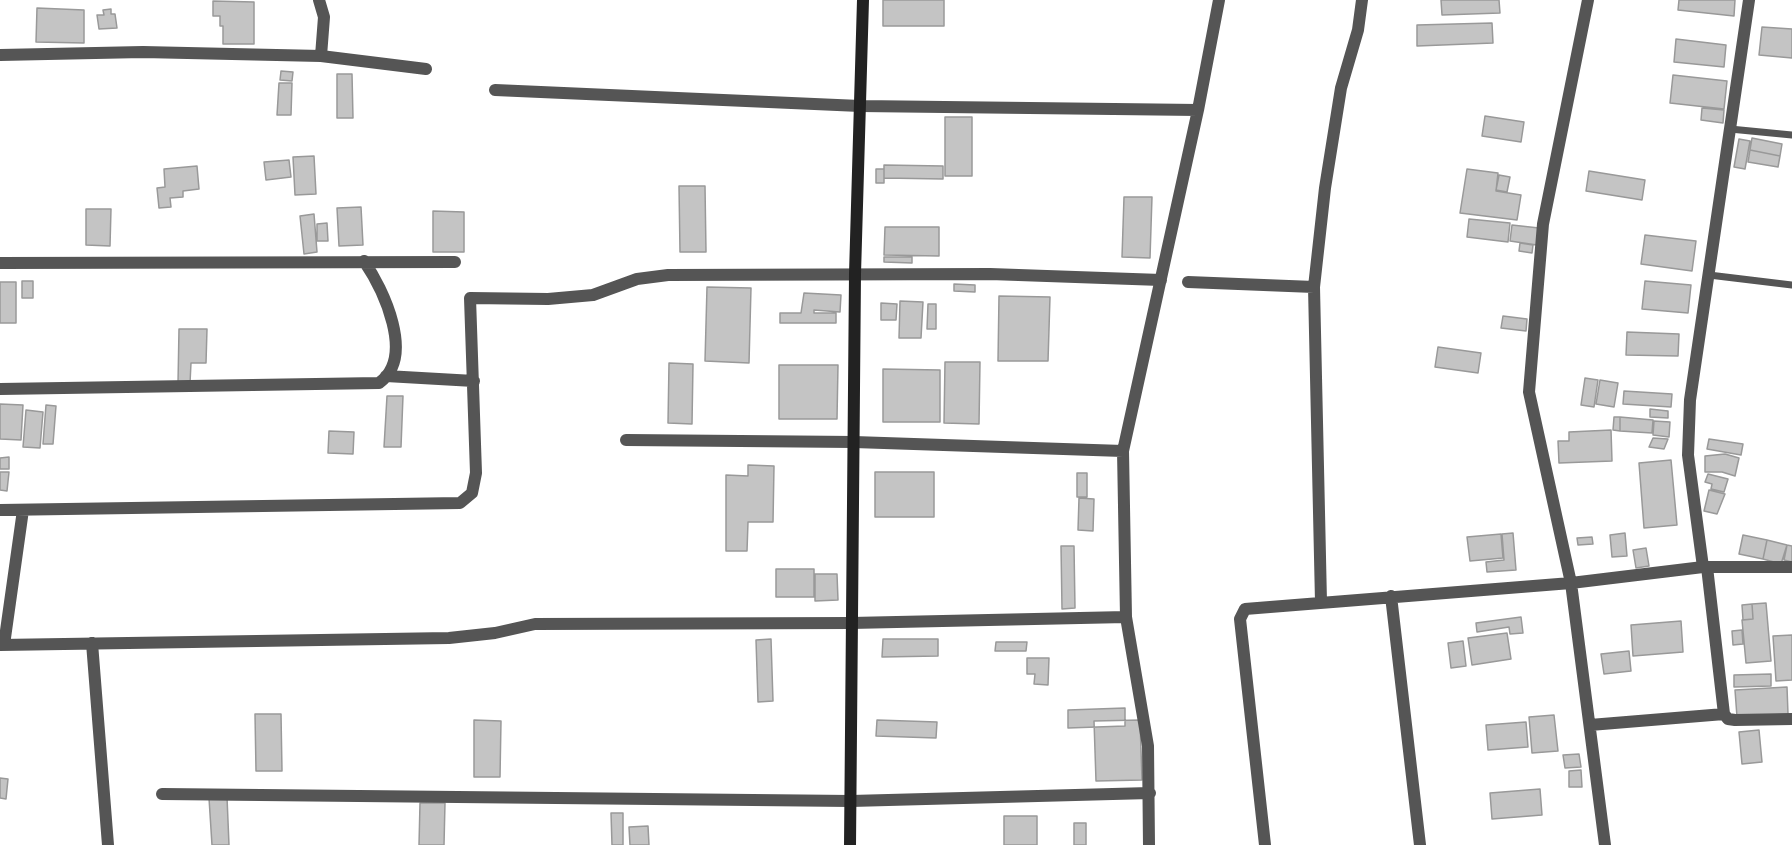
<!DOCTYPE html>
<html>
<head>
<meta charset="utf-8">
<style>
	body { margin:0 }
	canvas { display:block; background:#fff }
</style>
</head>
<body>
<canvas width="1792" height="845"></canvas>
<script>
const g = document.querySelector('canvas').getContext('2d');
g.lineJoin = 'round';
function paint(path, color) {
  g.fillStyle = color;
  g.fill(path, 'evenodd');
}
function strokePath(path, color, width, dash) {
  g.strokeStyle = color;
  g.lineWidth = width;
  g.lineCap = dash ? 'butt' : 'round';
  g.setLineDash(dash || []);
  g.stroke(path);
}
const building = new Path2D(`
	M883,0H944V26H883Z
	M1441,0H1499L1500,13L1442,15Z
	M1679,0H1735L1734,16L1678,10Z
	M213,1L254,2V44H223V26H220V16H213Z
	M37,8L84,10V43L36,42Z
	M111,9V14H115L117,28L99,29L97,15H104L103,10Z
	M1492,23L1493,43L1417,46V25Z
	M1762,27L1792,29V58L1759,55Z
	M1676,39L1726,45L1724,67L1674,62Z
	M281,71L293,72L292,81L280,80Z
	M337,74H352L353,118H337Z
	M1673,75L1727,81L1724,109L1670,103Z
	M279,83H292L291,115H277Z
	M1702,108L1724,110L1723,123L1701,120Z
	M1485,116L1524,122L1521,142L1482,136Z
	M945,117H972V176H945Z
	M1752,138L1782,144L1780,156L1750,150Z
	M1739,139L1750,141L1745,169L1734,167Z
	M1750,150L1780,156L1778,167L1748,162Z
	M314,156L316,194L295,195L293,157Z
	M289,160L291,177L266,180L264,162Z
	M884,165L943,166V179L884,178Z
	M197,166L199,189L183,191V197L170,198L171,207L159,208L157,188L165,187L164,169Z
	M876,169H884V183H876Z
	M1467,169L1498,173L1496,191L1521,195L1517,220L1460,213Z
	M1589,171L1645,180L1642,200L1586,191Z
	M1499,175L1510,177L1507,192L1496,190Z
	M679,186H705L706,252H680Z
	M1124,197H1152L1150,258L1122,257Z
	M361,207L363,245L339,246L337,208Z
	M86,209H111L110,246L86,245Z
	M433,211L464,212V252H433Z
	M314,214L317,252L304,254L300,216Z
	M1469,219L1510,223L1508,242L1467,237Z
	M327,223L328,241H317V224Z
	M1512,225L1539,228L1537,245L1510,241Z
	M885,227H939V256L884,255Z
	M1645,235L1696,241L1692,271L1641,264Z
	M1520,243L1533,245L1532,253L1519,251Z
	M884,257H912V263L884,262Z
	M22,281H33V298H22Z
	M1645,281L1691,285L1688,313L1642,309Z
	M0,282H16V323H0Z
	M954,284L975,285V292L954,291Z
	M707,287L751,288L749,363L705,361Z
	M804,293L841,295L840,312L814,310V313H836V323H780V313H801Z
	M999,296L1050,297L1048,361H998Z
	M900,301L923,302L921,338H899Z
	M881,303L897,304L896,320H881Z
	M928,304H936V329H927Z
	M1503,316L1527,319L1526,331L1501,328Z
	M179,329H207L206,363H191L190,383H178Z
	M1627,332L1679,334L1678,356L1626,355Z
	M1438,347L1481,353L1478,373L1435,367Z
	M945,362H980L979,424L944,423Z
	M669,363L693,364L692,424L668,423Z
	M779,365H838L837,419H779Z
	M883,369L940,370V422H883Z
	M1585,378L1598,380L1594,407L1581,405Z
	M1600,380L1618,383L1614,407L1596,404Z
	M1624,391L1672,394L1671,407L1623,404Z
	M387,396H403L401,447H384Z
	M0,404L23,405L21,440L0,439Z
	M46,405L56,406L53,444H43Z
	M1650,409L1668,411V418L1650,417Z
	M26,410L43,412L40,448L23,447Z
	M1614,417H1620V431L1613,430Z
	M1620,417L1653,420L1652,433L1620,431Z
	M1654,421L1670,422L1669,437L1653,435Z
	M1611,430L1612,461L1559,463L1558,441H1569V432Z
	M329,431L354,432L353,454L328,453Z
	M1653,438L1668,439L1664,449L1649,447Z
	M1709,439L1743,444L1741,455L1707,449Z
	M1725,454L1739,458L1735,476L1722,472H1705V456Z
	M9,457V469H0V458Z
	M1671,460L1677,525L1644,528L1639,463Z
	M748,465L774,466L773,522H748L747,551H726V475L748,476Z
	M0,472H9L7,491L0,490Z
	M875,472H934V517H875Z
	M1077,473H1087V497H1077Z
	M1708,474L1728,479L1724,492L1711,489L1712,484L1705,482Z
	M1709,490L1725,494L1717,514L1704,511Z
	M1079,498L1094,499L1093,531L1078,530Z
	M1513,533L1516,570L1487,572L1486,562L1504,560L1502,534Z
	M1625,533L1627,556L1612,557L1610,535Z
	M1501,534L1503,558L1470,561L1467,537Z
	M1743,535L1767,540L1763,559L1739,554Z
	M1592,537L1593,544L1578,545L1577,538Z
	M1767,540L1787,545L1781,564L1763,559Z
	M1787,545L1792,546V562L1784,560Z
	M1061,546H1074L1075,608L1062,609Z
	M1646,548L1649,566L1636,568L1633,550Z
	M776,569H814V597H776Z
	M815,574H837L838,600L815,601Z
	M1766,603L1771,661L1746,663L1742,620L1753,619L1752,604Z
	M1752,604L1753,619L1743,620L1742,605Z
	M1521,617L1523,633L1510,634L1509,627L1477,632L1476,623Z
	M1681,621L1683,652L1633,656L1631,625Z
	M1742,630L1743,644L1733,645L1732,631Z
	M1507,633L1511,659L1472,665L1468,638Z
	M1792,635V680L1776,681L1773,636Z
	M771,639L773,701L758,702L756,640Z
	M883,639H938V656L882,657Z
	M1463,641L1466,666L1451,668L1448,643Z
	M996,642H1027L1026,651H995Z
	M1629,651L1631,671L1604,674L1601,654Z
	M1027,658H1049L1048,685L1034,684L1035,674H1027Z
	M1771,674V686L1734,687V675Z
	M1787,687L1788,714L1737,717L1735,690Z
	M1125,708V726L1068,728V710Z
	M255,714H281L282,771H256Z
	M1554,715L1558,751L1532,753L1529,717Z
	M474,720L501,721L500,777H474Z
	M877,720L937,722L936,738L876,736Z
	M1140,720L1142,780L1096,781L1094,721Z
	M1526,722L1528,747L1488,750L1486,725Z
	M1759,730L1762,762L1742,764L1739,732Z
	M1579,754L1581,767L1565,768L1563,755Z
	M1581,770L1582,787H1569V771Z
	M0,778L8,779L6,799L0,798Z
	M1540,789L1542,815L1492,819L1490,793Z
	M227,797L229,845H212L209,798Z
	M420,803H445L444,845H419Z
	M611,813H623V845H612Z
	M1004,816H1037V845H1004Z
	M1074,823H1086V845H1074Z
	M648,826L649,845H630L629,827Z`);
paint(building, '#c4c4c4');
strokePath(building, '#999', 1.5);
strokePath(new Path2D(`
	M1730,129L1792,135
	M1709,275L1792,285`), '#555', 7);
strokePath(new Path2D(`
	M319,0L324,17L321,56
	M1588,0L1543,224L1529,392L1571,583L1605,845
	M0,55L143,52L321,56L426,69
	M495,90L860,106L1198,110
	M0,263L455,262
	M1188,282L1314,287
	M386,376L474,381
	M0,389L379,383C416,357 383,289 364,261
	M626,440L854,442L1123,451
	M0,510L460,503L472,493L476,473L470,298L548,299L593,295L637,279L668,275L990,274L1161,280
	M1703,567L1688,455L1690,400L1749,0
	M1707,567L1724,714L1728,719L1735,720L1792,719
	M1391,596L1420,845
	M1321,602L1314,287L1325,188L1341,88L1358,30L1362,0
	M92,643L108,845
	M0,645L449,638L495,633L535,624L851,623L1126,617
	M4,645L23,510
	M1590,725L1724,714
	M162,794L851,801L1150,793
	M1149,845L1148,746L1126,617L1123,451L1198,110L1219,0
	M1265,845L1240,619L1245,609L1571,583L1703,567H1792`), '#555', 12);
strokePath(new Path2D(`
	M850,845L855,274L863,0`), '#222', 12);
</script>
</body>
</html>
